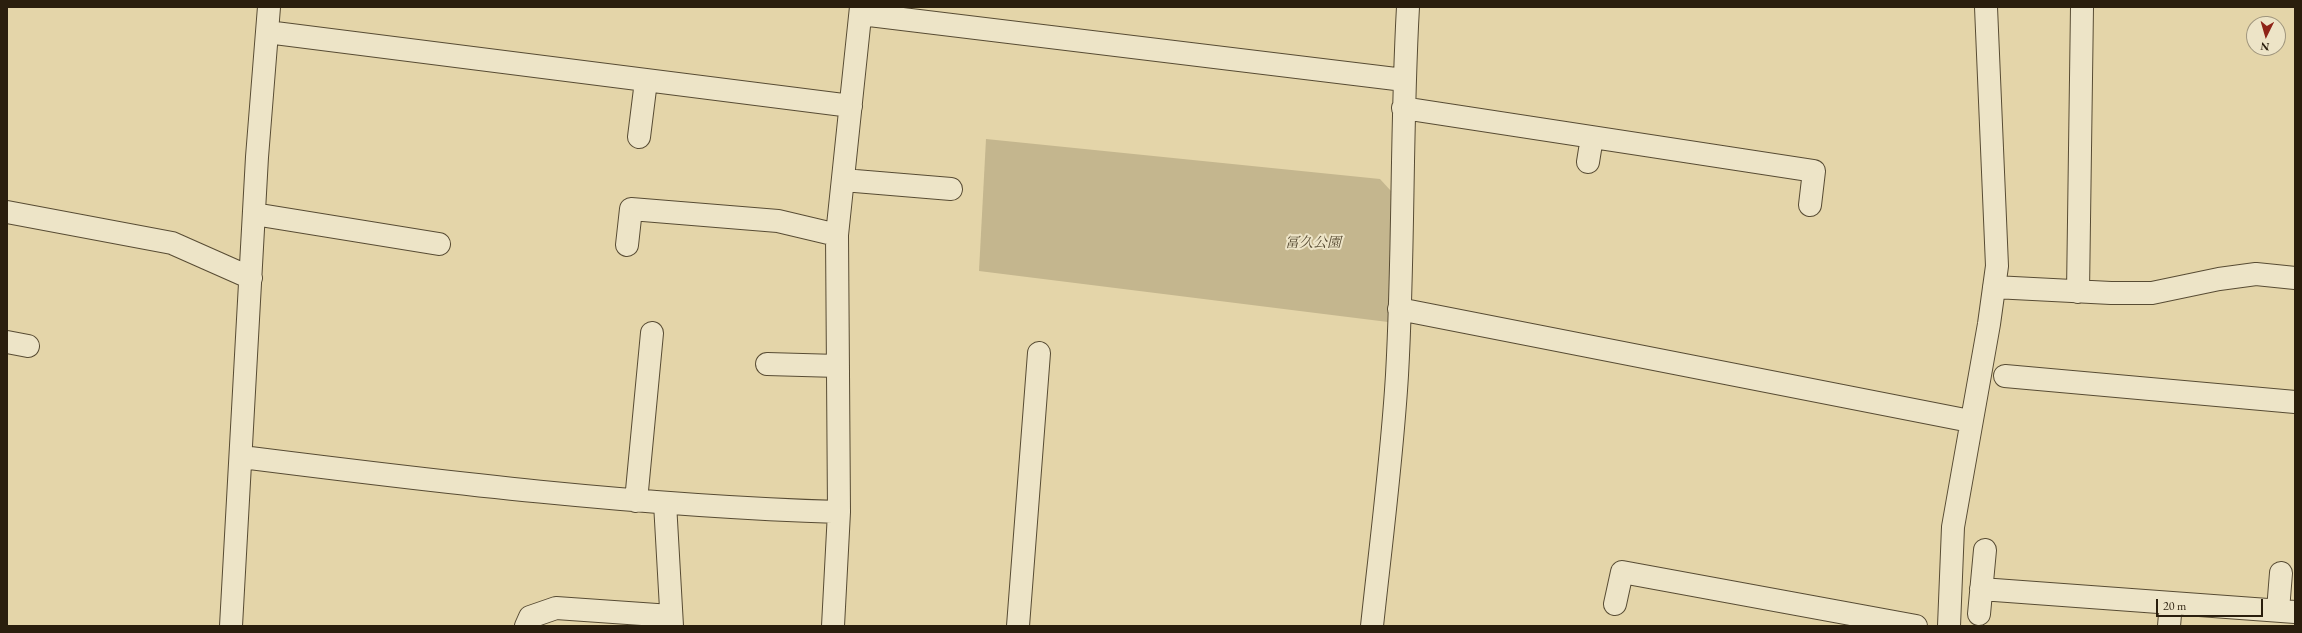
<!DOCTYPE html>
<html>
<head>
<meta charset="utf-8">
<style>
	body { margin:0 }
	#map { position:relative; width:2302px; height:633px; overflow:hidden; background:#e4d5a9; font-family:"EB Garamond",serif }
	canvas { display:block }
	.frame { position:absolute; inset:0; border:8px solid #2a1e0d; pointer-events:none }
	.north { position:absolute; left:2246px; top:16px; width:40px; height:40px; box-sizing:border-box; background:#ede4c7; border:1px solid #9f957d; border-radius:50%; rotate:185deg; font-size:11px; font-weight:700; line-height:16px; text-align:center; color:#2a1e0d }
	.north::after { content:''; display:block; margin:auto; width:14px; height:18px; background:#8f2418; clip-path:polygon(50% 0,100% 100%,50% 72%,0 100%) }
	.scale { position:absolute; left:2156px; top:599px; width:107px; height:18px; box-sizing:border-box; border:2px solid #2a1e0d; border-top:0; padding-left:5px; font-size:12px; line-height:14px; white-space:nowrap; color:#2a1e0d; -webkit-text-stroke:3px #ede4c7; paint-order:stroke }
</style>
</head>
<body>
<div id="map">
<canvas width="2302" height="633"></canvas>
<div class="frame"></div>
<div class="north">N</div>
<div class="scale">20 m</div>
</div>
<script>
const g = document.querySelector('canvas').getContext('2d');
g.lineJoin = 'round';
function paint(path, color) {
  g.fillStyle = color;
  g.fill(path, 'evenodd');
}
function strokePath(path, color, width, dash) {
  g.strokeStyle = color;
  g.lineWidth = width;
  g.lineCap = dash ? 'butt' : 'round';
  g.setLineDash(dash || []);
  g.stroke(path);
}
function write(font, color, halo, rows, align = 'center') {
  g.font = font + ' "EB Garamond","Noto Serif JP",serif';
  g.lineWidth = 4;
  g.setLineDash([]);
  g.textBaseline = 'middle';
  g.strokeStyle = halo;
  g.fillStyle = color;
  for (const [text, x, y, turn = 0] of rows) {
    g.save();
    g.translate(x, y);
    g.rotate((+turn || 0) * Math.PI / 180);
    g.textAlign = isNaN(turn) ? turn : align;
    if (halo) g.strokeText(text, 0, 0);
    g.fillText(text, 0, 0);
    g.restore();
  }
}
paint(new Path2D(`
	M986,139L1380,179L1391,191L1388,322L979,271Z`), '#c4b68e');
const street = new Path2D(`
	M861,14L1404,80
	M267,32L851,106
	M1403,108L1814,171L1810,205
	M639,137L646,81
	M1588,162L1592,137
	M843,180L951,189
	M7,212L172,243L251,278
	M254,214L439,244
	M627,245L631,209L778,221L837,235
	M1994,287L2111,293H2152L2219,279L2256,274L2295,278
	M2078,292L2082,7
	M1399,309L1970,421
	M7,342L28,346
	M767,364L838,366
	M2005,376L2295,402
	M242,457C440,482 639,506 839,512
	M636,501L652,333
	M665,503L672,626
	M1981,589L2295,612
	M1615,604L1622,572L1916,626
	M2278,610L2281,573
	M1979,614L1985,550
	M231,626L257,157L269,7
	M526,626L530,617L556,608L671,616
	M833,626L839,512L837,235L861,7
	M1018,626L1039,353
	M1372,626C1381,542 1392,459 1397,375C1404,252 1401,129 1408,7
	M1949,626L1953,527L1989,324L1997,266L1986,7
	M2169,626L2171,603`);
strokePath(street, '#584c34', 24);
strokePath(street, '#ede4c7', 22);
write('italic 14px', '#584c34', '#ede4c7', [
	["冨久公園",1313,243]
]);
</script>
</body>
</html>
